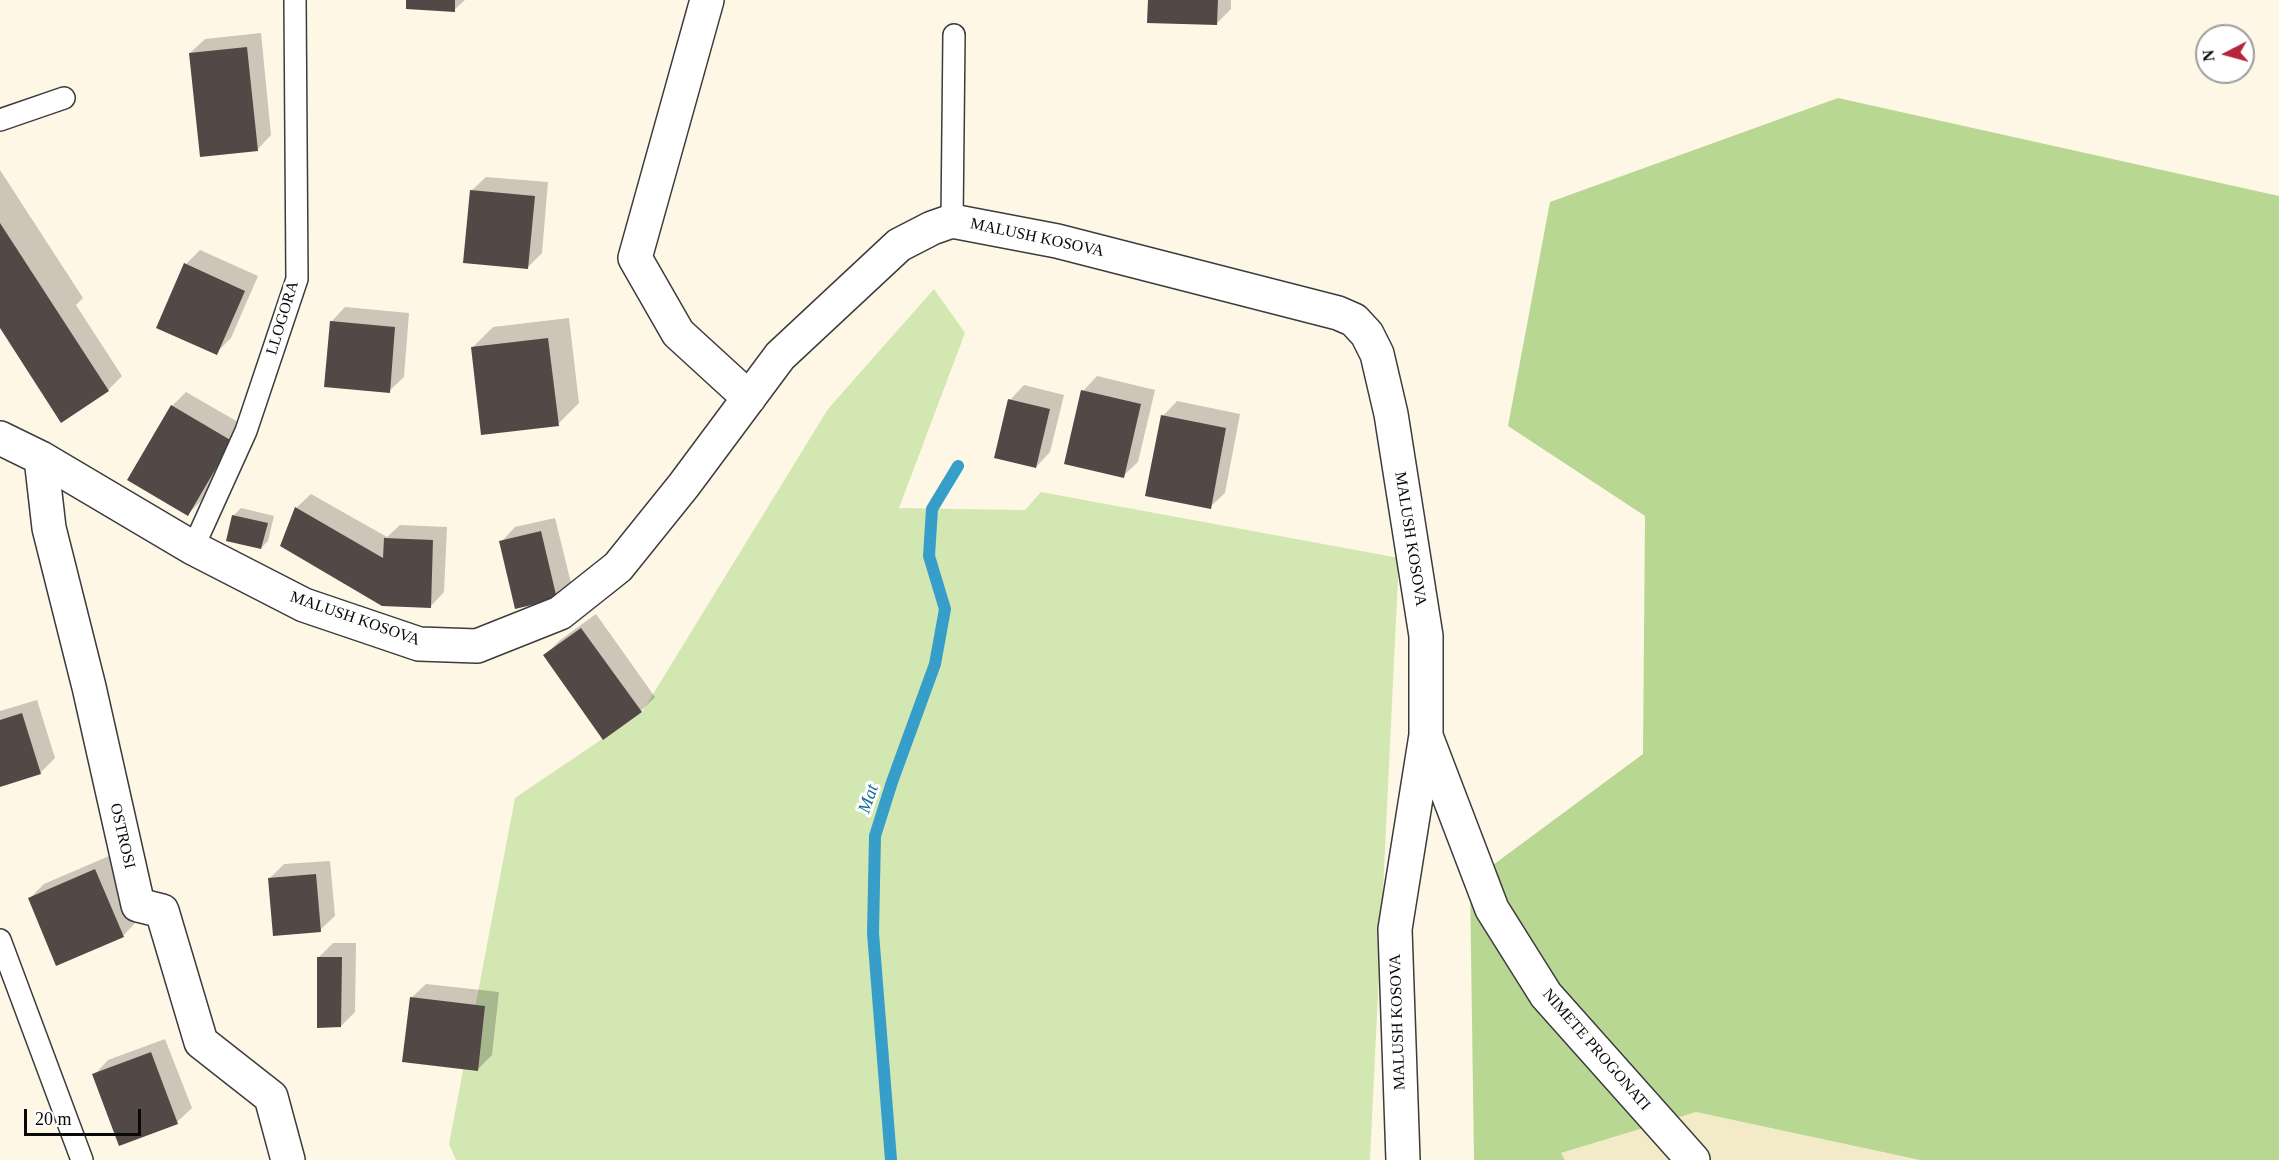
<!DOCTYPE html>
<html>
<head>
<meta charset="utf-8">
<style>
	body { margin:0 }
	#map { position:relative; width:2279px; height:1160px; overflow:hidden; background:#fff7e6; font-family:Georgia,serif }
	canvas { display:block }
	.north { position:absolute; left:2195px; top:24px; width:60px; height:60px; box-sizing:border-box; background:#fff; border:2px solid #9d9d9d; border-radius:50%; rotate:264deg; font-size:16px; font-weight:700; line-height:24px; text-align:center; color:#090909 }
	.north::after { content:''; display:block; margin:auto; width:21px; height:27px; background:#b5263c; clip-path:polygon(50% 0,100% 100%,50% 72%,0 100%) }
	.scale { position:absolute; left:24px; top:1109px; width:117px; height:27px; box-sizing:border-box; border:3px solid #090909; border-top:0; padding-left:8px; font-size:18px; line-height:21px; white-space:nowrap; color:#090909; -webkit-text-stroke:4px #fff; paint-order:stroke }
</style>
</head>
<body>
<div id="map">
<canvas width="2279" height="1160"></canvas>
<div class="north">N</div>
<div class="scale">20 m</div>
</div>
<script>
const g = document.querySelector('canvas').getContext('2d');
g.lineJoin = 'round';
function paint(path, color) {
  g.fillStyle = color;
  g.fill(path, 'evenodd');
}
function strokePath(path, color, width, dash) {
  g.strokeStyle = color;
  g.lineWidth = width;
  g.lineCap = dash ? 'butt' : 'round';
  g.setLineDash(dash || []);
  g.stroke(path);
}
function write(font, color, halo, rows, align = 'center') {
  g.font = font + ' Georgia,serif';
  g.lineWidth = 6;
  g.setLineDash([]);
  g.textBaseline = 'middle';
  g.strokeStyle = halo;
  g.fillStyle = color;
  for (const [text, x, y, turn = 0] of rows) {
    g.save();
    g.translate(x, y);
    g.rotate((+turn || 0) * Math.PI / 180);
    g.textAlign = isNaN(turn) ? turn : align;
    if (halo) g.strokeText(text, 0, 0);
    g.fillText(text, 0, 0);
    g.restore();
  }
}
paint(new Path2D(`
	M1696,1112L1920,1160H1565L1561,1153Z`), '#f3ebc8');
paint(new Path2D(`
	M934,289L965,333L899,508L1025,510L1041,492L1399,558L1370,1160H456L449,1144L515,798L642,712L828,409Z`), '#d3e7b2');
paint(new Path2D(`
	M1838,98L2279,196V1160H1920L1696,1112L1561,1153L1565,1160H1474L1470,882L1643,754L1645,516L1508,426L1550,202Z`), '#b8d792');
paint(new Path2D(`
	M408,0H465L454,10Z
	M1149,0H1231V9L1217,23Z
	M261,33L271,135L257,150L190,53L205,39Z
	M0,170L83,298L76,305L122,376L108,390L0,325Z
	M486,177L548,182L542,253L528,267L471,191Z
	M200,250L258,276L231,338L216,353L186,264Z
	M345,307L409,313L404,377L389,391L331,322Z
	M569,318L579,403L558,424L472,348L493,327Z
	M1097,376L1155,390L1138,462L1123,476L1083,391Z
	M1024,385L1064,395L1050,452L1036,467L1010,400Z
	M186,392L245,426L202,500L188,514L172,406Z
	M1177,401L1240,414L1225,493L1210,507L1163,416Z
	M311,494L387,537L400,525L447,527L444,592L430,607L296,508Z
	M241,508L274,516L268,541L261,548L228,540L234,515Z
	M555,518L571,583L556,598L501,542L515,527Z
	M596,614L655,697L641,711L545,655L559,641Z
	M37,700L55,758L40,773L0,786V711Z
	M109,856L137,921L123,936L29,899L44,884Z
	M330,861L335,916L320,930L269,879L284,864Z
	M333,943H356L355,1012L341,1026L319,957Z
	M426,984L499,992L492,1055L478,1069L411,998Z
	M165,1039L192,1108L177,1122L94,1075L108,1060Z`), '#0003');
strokePath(new Path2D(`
	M891,1160L873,933L875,836L892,782L935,664L945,609L929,556L932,509L958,466`), '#369ec9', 12);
paint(new Path2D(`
	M406,0H455V12L406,9Z
	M1148,0H1218L1217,25L1147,23Z
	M247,47L258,151L200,157L189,53Z
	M470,190L535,196L528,269L463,263Z
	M0,223L109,391L61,423L0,328Z
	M184,263L245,291L217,355L156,328Z
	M330,321L395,327L390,393L324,387Z
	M548,338L559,426L481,435L471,347Z
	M1081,390L1141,404L1124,478L1064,464Z
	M1008,399L1050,409L1036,468L994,458Z
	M171,405L232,441L188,516L127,480Z
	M1161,415L1226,428L1211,509L1145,496Z
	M295,507L383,558L384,538L433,540L431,608L382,606L280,546Z
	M232,515L268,523L261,549L226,541Z
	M541,531L557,599L515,609L499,541Z
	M581,628L642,712L603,740L543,655Z
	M22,713L41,774L0,787V720Z
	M95,869L124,937L56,966L28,898Z
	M316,874L321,932L273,936L268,878Z
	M317,957H342L341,1027L317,1028Z
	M410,997L485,1006L478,1071L402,1062Z
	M151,1052L178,1124L119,1146L92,1074Z`), '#524946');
const service = new Path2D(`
	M0,120L64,98
	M952,221L954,35
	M193,548L246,431L297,279L295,0
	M0,940L82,1160`);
const minor = new Path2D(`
	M707,0L635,258L678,333L749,398
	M0,438L41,458L193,548L304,605L419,644L477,646L560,613L618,567L684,485L780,356L899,245L932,228L952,221L1057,241L1338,313L1354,320L1367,334L1377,354L1391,414L1426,636V735L1395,929L1403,1160
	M41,458L49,528L89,687L138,905L162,911L201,1042L271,1097L288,1160
	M1426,736L1492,909L1546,995L1693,1160`);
strokePath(service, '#3c3c3c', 24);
strokePath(minor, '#3c3c3c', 36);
strokePath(service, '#fff', 21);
strokePath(minor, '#fff', 33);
write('16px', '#090909', '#fff', [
	["MALUSH KOSOVA",1037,238,12],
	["LLOGORA",283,318,-73],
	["MALUSH KOSOVA",1410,539,81],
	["MALUSH KOSOVA",355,619,19],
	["OSTROSI",122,836,77],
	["MALUSH KOSOVA",1398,1022,-92],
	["NIMETE PROGONATI",1596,1050,49]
]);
write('italic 18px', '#176c96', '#fff', [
	["Mat",869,799,-71]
]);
</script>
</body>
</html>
